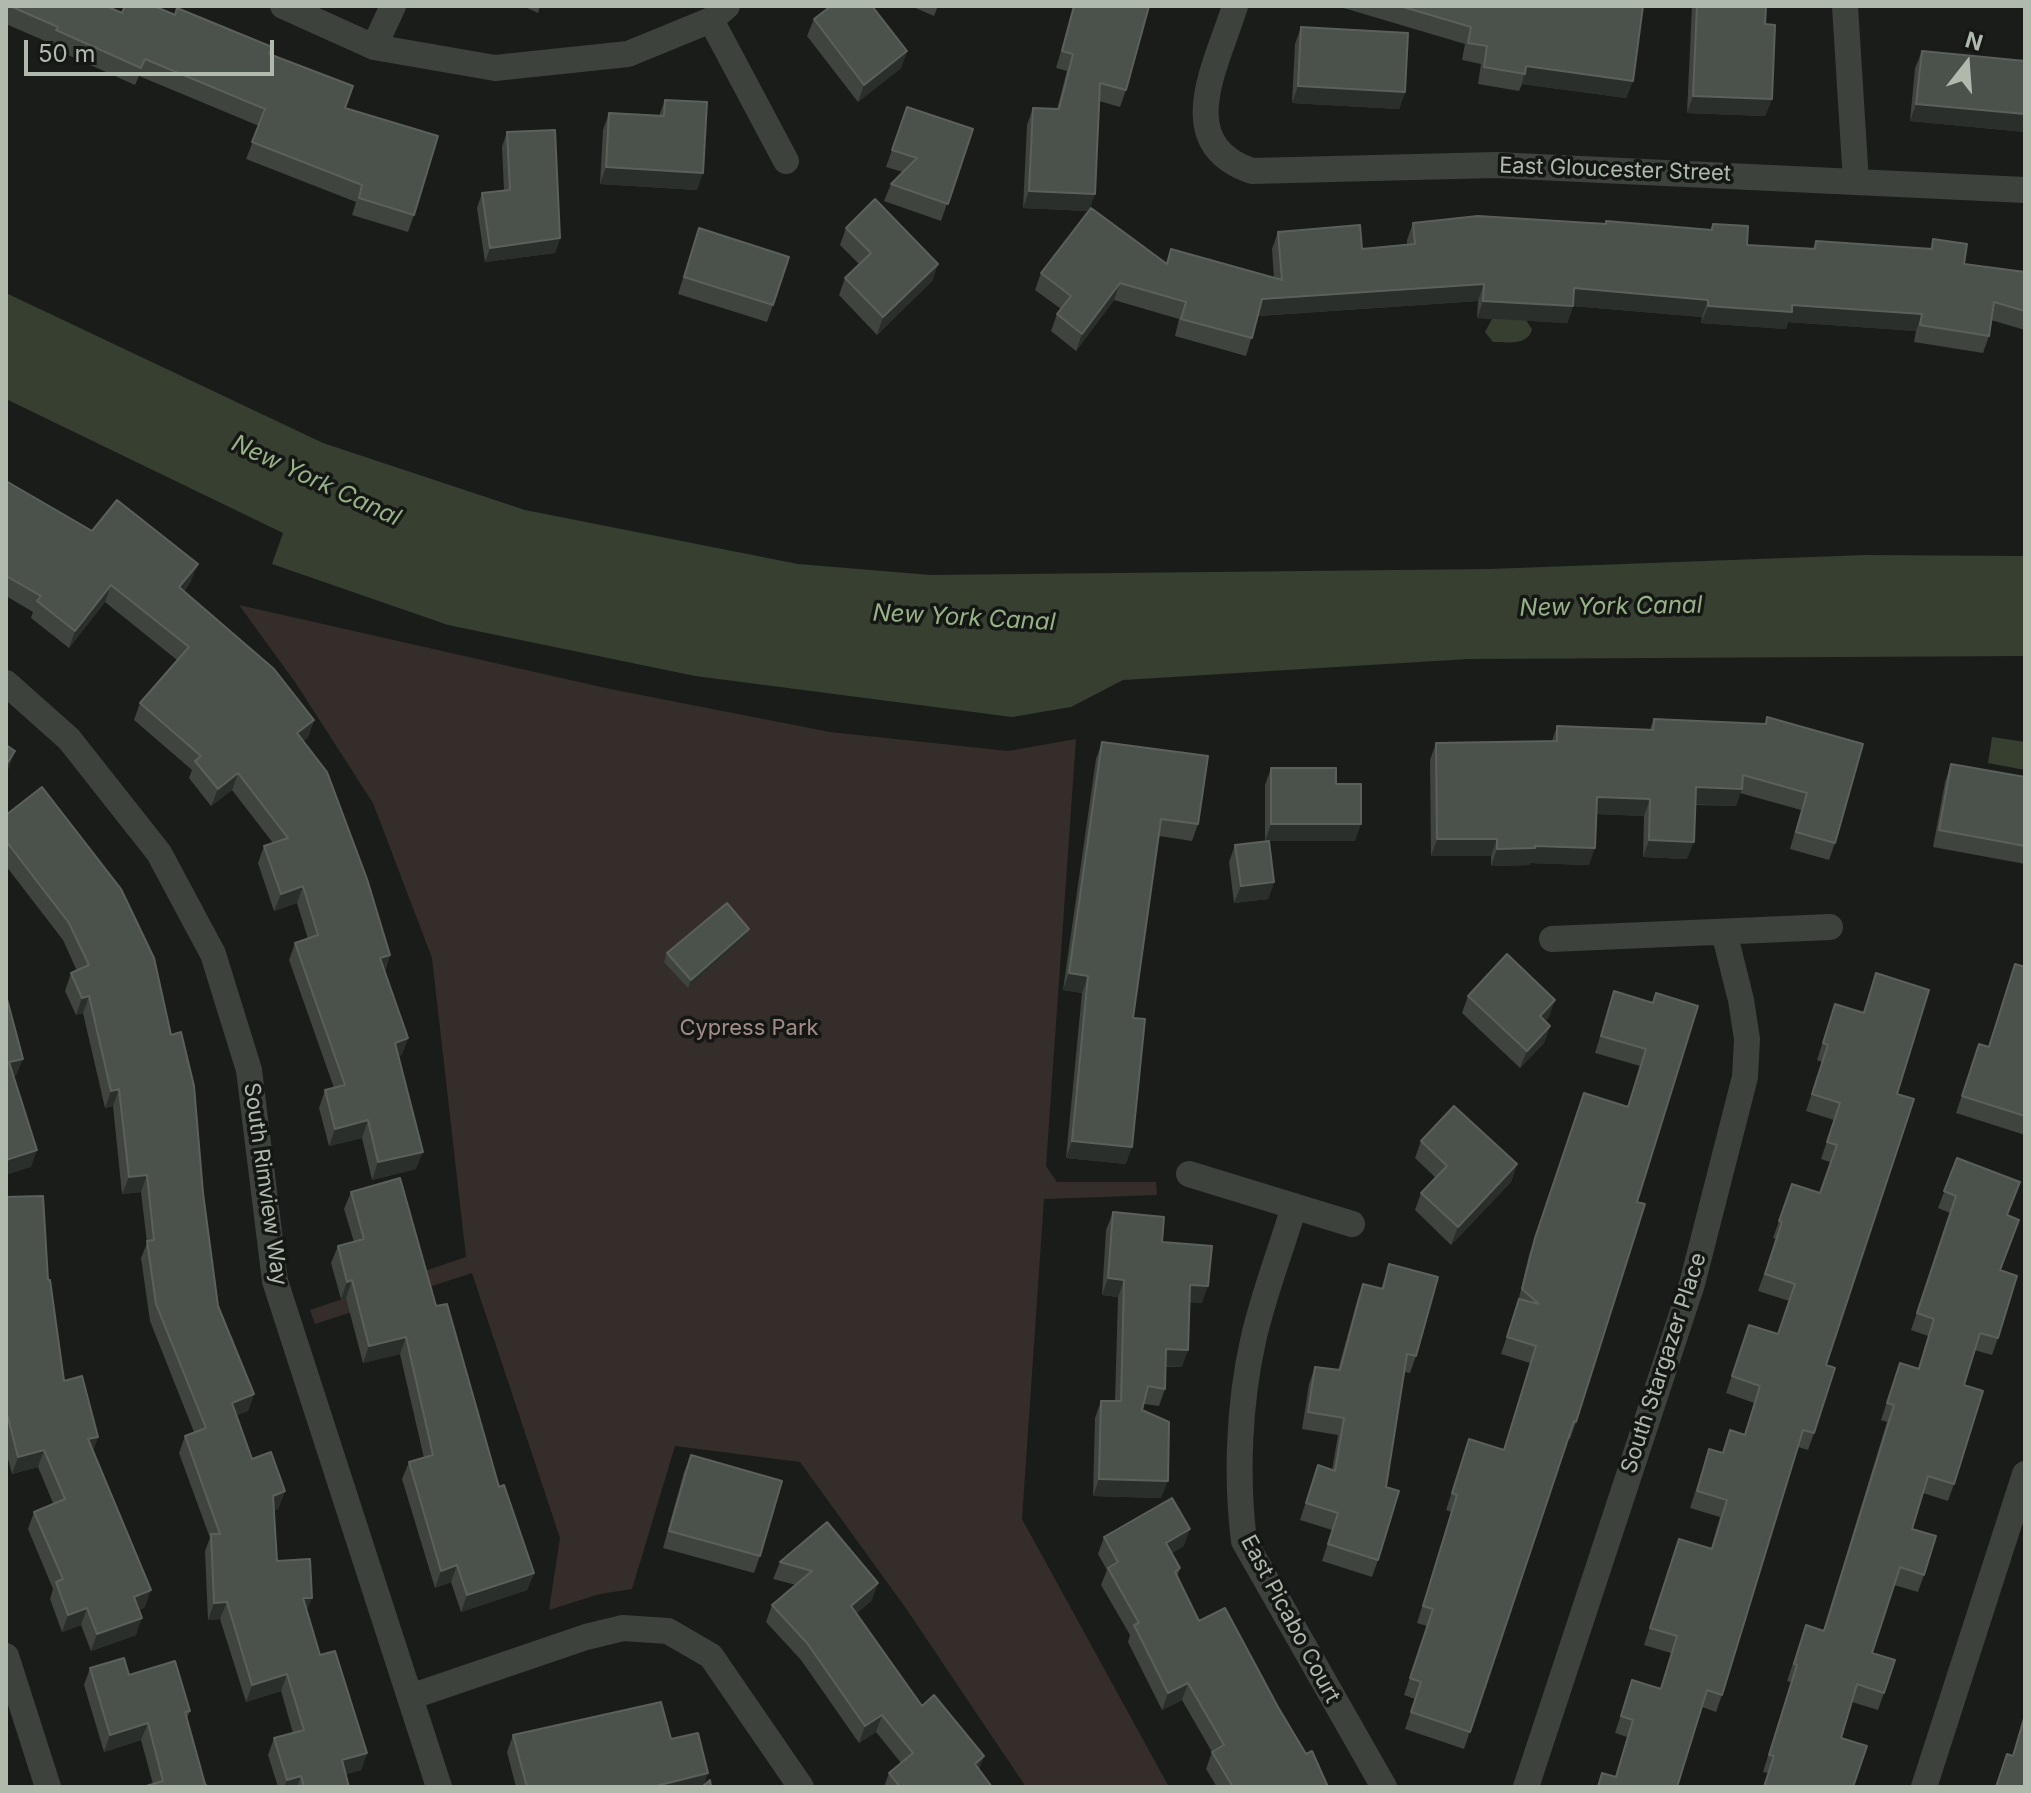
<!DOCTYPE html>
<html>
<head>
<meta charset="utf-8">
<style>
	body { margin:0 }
	#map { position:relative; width:2031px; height:1793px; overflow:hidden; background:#1a1c1a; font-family:Inter,sans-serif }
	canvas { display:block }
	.frame { position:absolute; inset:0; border:8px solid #afbaad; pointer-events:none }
	.north { position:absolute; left:1927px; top:24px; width:80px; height:80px; -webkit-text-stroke:6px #151715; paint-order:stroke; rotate:17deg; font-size:22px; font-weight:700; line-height:32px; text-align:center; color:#afbaad }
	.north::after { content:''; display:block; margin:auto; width:28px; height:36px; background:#afbaad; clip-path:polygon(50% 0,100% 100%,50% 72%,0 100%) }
	.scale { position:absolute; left:24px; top:40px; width:250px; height:36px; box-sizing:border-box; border:4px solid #afbaad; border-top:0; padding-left:10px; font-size:24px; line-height:28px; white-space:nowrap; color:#afbaad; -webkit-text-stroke:6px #151715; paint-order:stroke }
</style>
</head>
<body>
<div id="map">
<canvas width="2031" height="1793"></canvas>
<div class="frame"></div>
<div class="north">N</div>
<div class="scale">50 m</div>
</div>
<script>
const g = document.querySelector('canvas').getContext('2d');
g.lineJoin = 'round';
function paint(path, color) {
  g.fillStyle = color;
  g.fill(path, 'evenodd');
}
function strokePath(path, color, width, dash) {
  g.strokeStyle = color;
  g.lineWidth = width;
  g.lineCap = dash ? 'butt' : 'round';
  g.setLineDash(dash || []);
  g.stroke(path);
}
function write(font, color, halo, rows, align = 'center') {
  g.font = font + ' Inter,sans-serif';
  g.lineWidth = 7;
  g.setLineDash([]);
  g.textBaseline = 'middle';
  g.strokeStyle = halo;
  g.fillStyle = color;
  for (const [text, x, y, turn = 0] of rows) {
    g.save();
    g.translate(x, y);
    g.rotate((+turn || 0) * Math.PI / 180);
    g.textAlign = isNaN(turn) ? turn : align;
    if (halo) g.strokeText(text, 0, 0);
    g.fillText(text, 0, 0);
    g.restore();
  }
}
paint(new Path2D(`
	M239,605L610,689L830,732L1008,751L1076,739L1046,1166L1057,1182H1156L1157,1195L1044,1199L1022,1519L1169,1787H1026L905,1607L800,1462L675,1446L632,1589L600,1594L549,1610L560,1538L472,1273L315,1324L310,1310L466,1257L432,958L373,803L295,682Z`), '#342d2a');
paint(new Path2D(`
	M6,293L323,443L525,510L798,564L931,575L1490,569L1865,555L2025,556V656L1468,659L1123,680L1071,707L1012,717L695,676L448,625L272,564L283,533L6,399Z
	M1492,319H1525L1532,329C1528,346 1508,342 1493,342L1485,332Z
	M1992,737L2025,742V770L1988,763Z`), '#363f30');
strokePath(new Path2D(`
	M283,6L374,47L495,68L628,54L711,20L727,6
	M1235,6C1217,65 1171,143 1252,171L1496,165L2025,190
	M1845,6L1856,182
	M711,20L786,161
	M374,47L393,6
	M6,683L69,739L159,853L213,954L249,1070L275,1281L439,1787
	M1552,939L1830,927
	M1189,1174L1352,1224
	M1294,1206C1281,1251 1263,1295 1253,1341C1239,1404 1236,1477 1244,1541L1384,1787
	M6,1656L48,1787
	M410,1697L586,1637L623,1628L668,1631L711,1656L801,1787
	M1526,1787L1692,1284L1745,1077L1747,1039L1741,1000L1724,932
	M1924,1787L2025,1474`), '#3d423d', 26);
paint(new Path2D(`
	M6,6H106L122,13L269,54L345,108L414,215L408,232L352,215L356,202L246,159L259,126L139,76L135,85L50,47L52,44L6,24Z
	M523,6H540L538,13Z
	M911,6H938L934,16Z
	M1074,6H1149L1126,90L1120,107L1099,101L1090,208L1166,263L1171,249L1274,278L1272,249L1278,232L1362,249L1407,245V240L1413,223L1710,230L1713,224L1747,245L1813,248L1816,241L1930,249L1933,239L1964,264L2025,272V330L1991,320L1989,336L1983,353L1914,342L1916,331L1788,322L1786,329L1701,323L1702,317L1573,306L1567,323L1477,318L1478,301L1258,316L1246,356L1175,336L1179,319L1114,300L1076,351L1051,331L1057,314L1061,309L1035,290L1041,273L1088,211L1023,208L1027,125L1033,108L1057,109L1067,71L1056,68Z
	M1337,6H1643L1633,81L1626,98L1522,84L1519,91L1478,84L1481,64L1462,60L1465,44Z
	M1692,6H1766L1765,24L1772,99L1765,116L1687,113Z
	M814,19L907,51L901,68L858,102L807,36Z
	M1301,27L1405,92L1399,109L1292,103L1295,44Z
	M1922,51L2025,61V132L1910,121L1915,68Z
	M665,100L697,190L600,184L603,130L609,113L659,116Z
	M907,107L973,129L941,221L884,201L891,184L903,172L886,167Z
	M507,132L560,238L555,253L485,262L477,208L482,193L504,190L502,147Z
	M699,228L773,305L767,322L678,294Z
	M846,228L938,264L932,281L877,335L839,295L845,278L859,264L840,245Z
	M6,481L92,531L191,581L184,591L314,720L308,737L303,741L390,955L385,971L402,1055L398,1056L416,1169L372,1180L362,1138L329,1146L319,1108L325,1090L334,1088L289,960L295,943L308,939L297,903L274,911L258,863L264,846L273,843L232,790L211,806L189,778L192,770L134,720L140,703L177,660L105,602L69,648L31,618L33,612L6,596Z
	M1767,717L1835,843L1829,860L1790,849L1801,810L1740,793L1736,806L1695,805L1687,859L1643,857L1644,816L1597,814L1589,865L1530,863L1529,865L1491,866V856H1431L1430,760L1436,743L1552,741L1557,726L1650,729L1654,719L1765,724Z
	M1102,742L1198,824L1192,841L1159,836L1133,1018L1126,1164L1066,1158L1082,993L1063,990L1096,759Z
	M1951,764L2025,777V864L1933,847L1945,782Z
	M1271,768L1336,784L1355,841H1269L1274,882L1268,899L1234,903L1229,862L1235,845L1265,841V785Z
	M42,787L203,1193L218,1306L254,1394L248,1411L236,1415L252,1459L285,1491L278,1509L274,1510L277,1561L307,1611L320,1655L367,1753L361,1770L346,1774L349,1787H278L268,1755L274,1738L293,1733L281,1691L246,1702L220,1619L208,1620L205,1551L210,1538L179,1453L185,1436L194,1432L150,1321L141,1258L147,1243L141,1192L122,1194L113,1106L105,1108L83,1013L76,1015L65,991L71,973L77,971L63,940L6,866V815Z
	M749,929L746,937L688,988L664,962L667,953Z
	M2015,964L2025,967V1135L1956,1113L1979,1044L1988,1047Z
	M1876,973L1897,1094L1826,1365L1814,1433L1808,1450L1798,1447L1722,1695L1716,1712L1702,1707L1677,1787H1597L1602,1773L1615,1777L1627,1737L1615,1733L1632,1680L1660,1688L1671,1653L1644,1645L1679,1539L1711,1548L1720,1517L1690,1508L1709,1449L1722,1453L1730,1430L1744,1434L1754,1403L1726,1393L1749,1325L1778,1334L1789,1301L1758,1291L1776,1239L1773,1238L1792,1184L1820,1193L1830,1162L1821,1159L1834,1120L1806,1111L1822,1062L1817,1060L1835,1004L1863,1012Z
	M1614,991L1653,1003L1637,1202L1576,1422L1570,1439L1568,1438L1464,1749L1405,1729L1415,1699L1404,1695L1427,1626L1417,1623L1451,1512L1446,1510L1469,1439L1504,1450L1530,1363L1501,1354L1517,1306L1529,1255L1578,1111L1628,1107L1640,1066L1595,1053Z
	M1468,996L1549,1017L1545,1021L1550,1026L1544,1043L1520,1068L1462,1013Z
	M1421,1141L1517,1164L1511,1182L1451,1245L1415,1210L1421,1193L1436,1178L1415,1158Z
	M1957,1158L2007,1215L2000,1270L1998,1338L1992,1355L1974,1350L1964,1385L1954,1484L1948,1501L1923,1493L1912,1529L1924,1575L1918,1592L1894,1585L1872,1653L1884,1693L1878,1710L1852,1702L1841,1738L1853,1787H1763L1768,1773L1763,1772L1791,1682L1787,1681L1800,1642L1823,1631L1887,1422L1881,1420L1900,1363L1918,1368L1928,1336L1911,1330L1950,1213L1938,1208Z
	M351,1192L436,1306L499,1487L534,1573L527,1590L461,1612L451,1582L435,1588L402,1479L409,1462L424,1458L400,1354L363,1363L346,1298L341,1299L331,1263L338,1246L354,1242L344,1209Z
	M6,1197L48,1280L64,1381L98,1437L93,1450L145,1607L139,1610L136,1635L91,1651L81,1625L62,1632L50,1599L53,1589L28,1529L34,1512L53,1503L38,1467L12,1474L6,1451Z
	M1113,1212L1162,1242L1202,1303L1190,1302L1182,1367H1166L1165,1389L1159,1406L1144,1404L1142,1410L1161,1498L1093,1496L1095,1418L1101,1401H1115L1118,1297L1102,1295L1106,1230Z
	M1389,1264L1416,1356L1410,1373L1404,1372L1386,1487L1378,1560L1372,1577L1322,1561L1332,1530L1300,1520L1318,1465L1332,1470L1338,1435L1302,1429L1309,1384L1315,1367L1338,1370L1357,1301L1363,1284L1381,1289Z
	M691,1455L760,1556L754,1573L663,1548L684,1472Z
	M827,1522L872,1600L857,1613L922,1706L979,1770L992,1787H884L889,1773L901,1763L876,1732L859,1743L801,1660L766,1622L772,1605L796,1585L773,1579L780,1562Z
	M1104,1537L1184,1546L1172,1553L1180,1568L1177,1577L1199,1621L1278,1707L1306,1754L1328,1787H1217L1206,1769L1212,1752L1182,1700L1162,1710L1128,1642L1130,1635L1101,1585L1107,1570L1098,1554Z
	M90,1668L129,1675L190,1711L187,1718L205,1784H153L141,1740L104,1752L84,1685Z
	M513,1735L671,1739L708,1773L703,1787H711H516L507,1752Z`), '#3f443f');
paint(new Path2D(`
	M1935,6H1964L1963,8Z
	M907,51L901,68L858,102L864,85Z
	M1526,66L1633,81L1626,98L1522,84Z
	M1298,86L1405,92L1399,109L1292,103Z
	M1693,96L1772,99L1765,116L1687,113Z
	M1916,104L2025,114V132L1910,121Z
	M606,167L703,173L697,190L600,184Z
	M1029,191L1095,194L1089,211L1023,208Z
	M560,238L555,253L485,262L490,248Z
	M938,264L932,281L877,335L883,317Z
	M1120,283L1114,300L1076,351L1082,334Z
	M1484,284L1478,301L1256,316L1262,299Z
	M1574,288L1708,300L1702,317L1573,306L1567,323L1477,318L1483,301Z
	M1792,305L1922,314L1916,331L1788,322L1786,329L1701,323L1708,306Z
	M198,564L191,581L173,604L179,587Z
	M111,585L105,602L69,648L75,631Z
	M314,720L308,737L291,750L297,733Z
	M15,751L9,768L6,772V765Z
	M238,773L232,790L211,806L218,789Z
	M1696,787L1742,789L1736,806L1690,804Z
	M1597,797L1650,799L1644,816L1591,814Z
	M1271,824H1361L1355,841H1265Z
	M1437,839H1497L1491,856H1431Z
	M1649,840L1694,842L1687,859L1643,857Z
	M1535,846L1595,848L1589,865L1530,863L1529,865L1491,866L1497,849Z
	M1274,882L1268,899L1234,903L1241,886Z
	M303,886L297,903L274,911L281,894Z
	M749,929L746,937L688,988L691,980Z
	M390,955L384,972L380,958Z
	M1069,973L1088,976L1082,993L1063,990Z
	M89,996L83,1013L76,1015L82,998Z
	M1555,1000L1549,1017L1534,1033L1540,1016Z
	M1550,1026L1544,1043L1520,1068L1527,1051Z
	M408,1038L402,1055L389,1060L395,1043Z
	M23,1059L16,1076L6,1079L9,1062Z
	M119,1089L113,1106L105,1108L111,1091Z
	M368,1120L362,1138L329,1146L335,1129Z
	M1072,1141L1132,1147L1126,1164L1066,1158Z
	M37,1150L31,1167L6,1175V1160Z
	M423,1152L416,1169L372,1180L378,1162Z
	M1517,1164L1511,1182L1451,1245L1458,1227Z
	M147,1175L141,1192L122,1194L129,1177Z
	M1108,1278L1124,1280L1118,1297L1102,1295Z
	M352,1280L346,1298L341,1299L347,1282Z
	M1190,1285L1208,1286L1202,1303L1184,1302Z
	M406,1337L400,1354L363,1363L369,1346Z
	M1166,1349L1188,1350L1182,1367L1160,1366Z
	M254,1394L248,1411L226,1420L232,1403Z
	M98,1437L92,1454L88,1439Z
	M44,1450L38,1467L12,1474L18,1457Z
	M1099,1479L1168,1481L1161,1498L1093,1496Z
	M285,1491L278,1509L267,1513L273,1496Z
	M1190,1529L1184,1546L1160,1560L1166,1543Z
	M457,1565L451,1582L435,1588L441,1571Z
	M534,1573L527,1590L461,1612L467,1595Z
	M878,1583L872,1600L845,1623L851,1606Z
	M151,1590L145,1607L128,1614L134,1597Z
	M303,1598H312L305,1615Z
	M227,1602L220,1619L208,1620L214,1603Z
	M87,1608L81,1625L62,1632L68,1615Z
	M142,1618L136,1635L91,1651L97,1634Z
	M287,1674L281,1691L246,1702L252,1685Z
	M1188,1683L1182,1700L1162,1710L1168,1693Z
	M882,1715L876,1732L859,1743L865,1726Z
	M148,1723L141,1740L104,1752L110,1735Z
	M367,1753L361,1770L335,1777L342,1760Z
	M984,1756L978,1773L975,1764Z
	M708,1773L703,1787H652Z
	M301,1776L297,1787H284L287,1780Z`), '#2b2f2b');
const building = new Path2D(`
	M10,6H106L122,13L125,6H154L175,15L177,8L272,47L269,54L353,86L345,108L438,136L414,215L359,198L362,185L252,142L265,109L145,59L141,68L56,30L58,27Z
	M831,6H872L907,51L864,85L814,19Z
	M1074,6H1149L1126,90L1100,83L1095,194L1029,191L1033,108L1059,109L1073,54L1062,51Z
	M1400,6H1643L1633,81L1526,66L1525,74L1484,67L1487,46L1468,43L1471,27Z
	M1697,6H1766L1765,24L1775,25L1772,99L1693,96Z
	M1301,27L1408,33L1405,92L1298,86Z
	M1922,51L2025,61V114L1916,104Z
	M665,100L707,102L703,173L606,167L609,113L664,116Z
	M907,107L973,129L948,204L891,184L917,158L892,150Z
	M555,130L560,238L490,248L482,193L510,190L507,132Z
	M875,199L938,264L883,317L845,278L871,253L846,228Z
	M1091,208L1167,264L1171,249L1282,280L1278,232L1360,225L1362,249L1415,244L1413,223L1478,216L1606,224V221L1712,230L1713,224L1748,226L1747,245L1815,249L1816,241L1932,249L1933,239L1967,244L1964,264L2025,272V311L1994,302L1989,336L1920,325L1922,314L1792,305V312L1708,306V300L1574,288L1573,306L1483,301L1484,284L1262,299L1252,338L1181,319L1186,302L1120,283L1082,334L1057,314L1071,296L1041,273Z
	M699,228L789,257L773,305L684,277Z
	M6,481L92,531L117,500L198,564L179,587L274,669L314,720L297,733L327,772L367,879L390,955L380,958L408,1038L395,1043L423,1152L378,1162L368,1120L335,1129L325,1090L345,1085L295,943L318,935L303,886L281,894L264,846L288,838L238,773L218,789L195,761L201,756L140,703L189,647L111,585L75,631L37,601L41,596L6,576Z
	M1767,717L1863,744L1835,843L1796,832L1807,793L1743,775L1742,789L1696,787L1694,842L1649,840L1650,799L1597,797L1595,848L1535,846V848L1497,849V839H1437L1436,743L1557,741V726L1653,730L1654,719L1766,724Z
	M1102,742L1208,756L1198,824L1161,819L1133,1018L1145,1019L1132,1147L1072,1141L1088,976L1069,973Z
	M6,745L15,751L6,765Z
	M1951,764L2025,777V846L1939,830Z
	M1271,768H1336V784H1361V824H1271Z
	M42,787L121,889L154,958L171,1035L181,1032L194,1086L203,1193L218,1306L254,1394L232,1403L252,1459L271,1452L285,1491L273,1496L277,1561L310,1559L312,1598H303L320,1655L335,1651L367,1753L342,1760L349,1787H304L301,1776L287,1780L274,1738L304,1730L287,1674L252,1685L227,1602L214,1603L211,1534H220L185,1436L206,1428L156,1304L147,1241L154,1240L147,1175L129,1177L119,1089L111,1091L89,996L82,998L71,973L89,965L69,923L6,841V815Z
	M1269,841L1274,882L1241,886L1235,845Z
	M727,903L749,929L691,980L667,953Z
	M1507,954L1555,1000L1540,1016L1550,1026L1527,1051L1468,996Z
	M2015,964L2025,967V1116L1962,1096L1979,1044L1989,1047Z
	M1876,973L1929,990L1897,1094L1914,1099L1826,1365L1835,1368L1814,1433L1803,1430L1722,1695L1707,1690L1677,1787H1598L1602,1773L1616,1777L1633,1720L1621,1716L1632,1680L1661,1689L1677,1636L1650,1628L1679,1539L1712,1549L1727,1500L1697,1491L1709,1449L1723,1453L1730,1430L1745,1435L1760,1386L1732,1376L1749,1325L1778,1334L1795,1284L1765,1274L1782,1222L1779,1221L1792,1184L1820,1193L1837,1145L1827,1142L1840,1103L1812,1094L1828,1045L1823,1043L1835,1004L1864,1013Z
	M1614,991L1653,1003L1656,993L1698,1006L1637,1202L1645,1204L1576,1422L1574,1421L1470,1732L1411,1712L1421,1682L1410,1678L1433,1609L1423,1606L1457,1495L1452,1493L1469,1439L1504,1450L1536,1346L1507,1337L1519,1299L1539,1304L1522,1289L1535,1238L1584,1093L1628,1107L1646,1049L1601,1036Z
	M6,999H7L23,1059L9,1062L37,1150L6,1160Z
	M1454,1106L1517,1164L1458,1227L1421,1193L1447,1166L1421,1141Z
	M1957,1158L2020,1182L2007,1215L2019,1220L2000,1270L2017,1276L1998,1338L1980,1333L1964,1385L1983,1391L1954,1484L1928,1476L1912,1529L1936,1536L1924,1575L1900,1567L1872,1653L1895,1660L1884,1693L1857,1684L1841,1738L1867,1746L1853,1787H1764L1774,1756L1769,1755L1797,1665L1794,1664L1806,1625L1824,1631L1894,1405L1887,1403L1900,1363L1919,1369L1934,1319L1917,1313L1956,1196L1944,1191Z
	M400,1178L436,1306L447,1304L499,1487L504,1485L534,1573L467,1595L457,1565L441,1571L409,1462L433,1455L406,1337L369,1346L352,1280L347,1282L338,1246L364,1239L351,1192Z
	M43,1196L48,1280H50L64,1381L82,1376L98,1437L88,1439L151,1590L134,1597L142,1618L97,1634L87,1608L68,1615L56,1582L63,1579L34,1512L65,1499L44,1450L18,1457L6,1410V1197Z
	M1113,1212L1164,1217L1162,1242L1212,1246L1208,1286L1190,1285L1188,1350L1166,1349L1165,1389L1148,1386L1142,1410L1169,1422L1168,1481L1099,1479L1101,1401H1121L1124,1280L1108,1278Z
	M1389,1264L1438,1277L1416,1356L1407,1354L1386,1487L1399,1491L1378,1560L1328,1544L1338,1513L1306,1503L1318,1465L1335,1471L1344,1418L1308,1412L1315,1367L1340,1370L1363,1284L1383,1289Z
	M691,1455L782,1481L760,1556L669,1531Z
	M1172,1498L1190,1529L1166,1543L1180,1568L1175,1572L1199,1621L1225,1608L1278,1707L1306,1754L1312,1751L1328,1787H1233L1212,1752L1224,1745L1188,1683L1168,1693L1134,1625L1139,1623L1108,1568L1118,1562L1104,1537Z
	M827,1522L878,1583L851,1606L922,1706L934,1695L984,1756L975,1764L992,1787H900L889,1773L913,1753L882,1715L865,1726L807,1643L772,1605L812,1571L780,1562Z
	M124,1658L129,1675L175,1661L190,1711L185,1712L205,1784L208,1787H143L163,1781L148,1723L110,1735L90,1668Z
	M661,1702L671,1739L698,1733L708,1773L652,1787H527L513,1735Z
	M2025,1715V1787H1996L2007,1754L2013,1756Z
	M710,1780L711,1787H702Z`);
paint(building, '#4b514b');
strokePath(building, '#5b615a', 2);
write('22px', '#afbaad', '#151715', [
	["East Gloucester Street",1615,170,2],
	["South Rimview Way",265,1184,82],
	["South Stargazer Place",1664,1363,-72],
	["East Picabo Court",1290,1619,62]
]);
write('22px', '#a48c86', '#151715', [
	["Cypress Park",749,1028]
]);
write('italic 24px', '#97b287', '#151715', [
	["New York Canal",316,481,25],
	["New York Canal",1611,607,-1],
	["New York Canal",964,618,3]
]);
</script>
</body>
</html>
